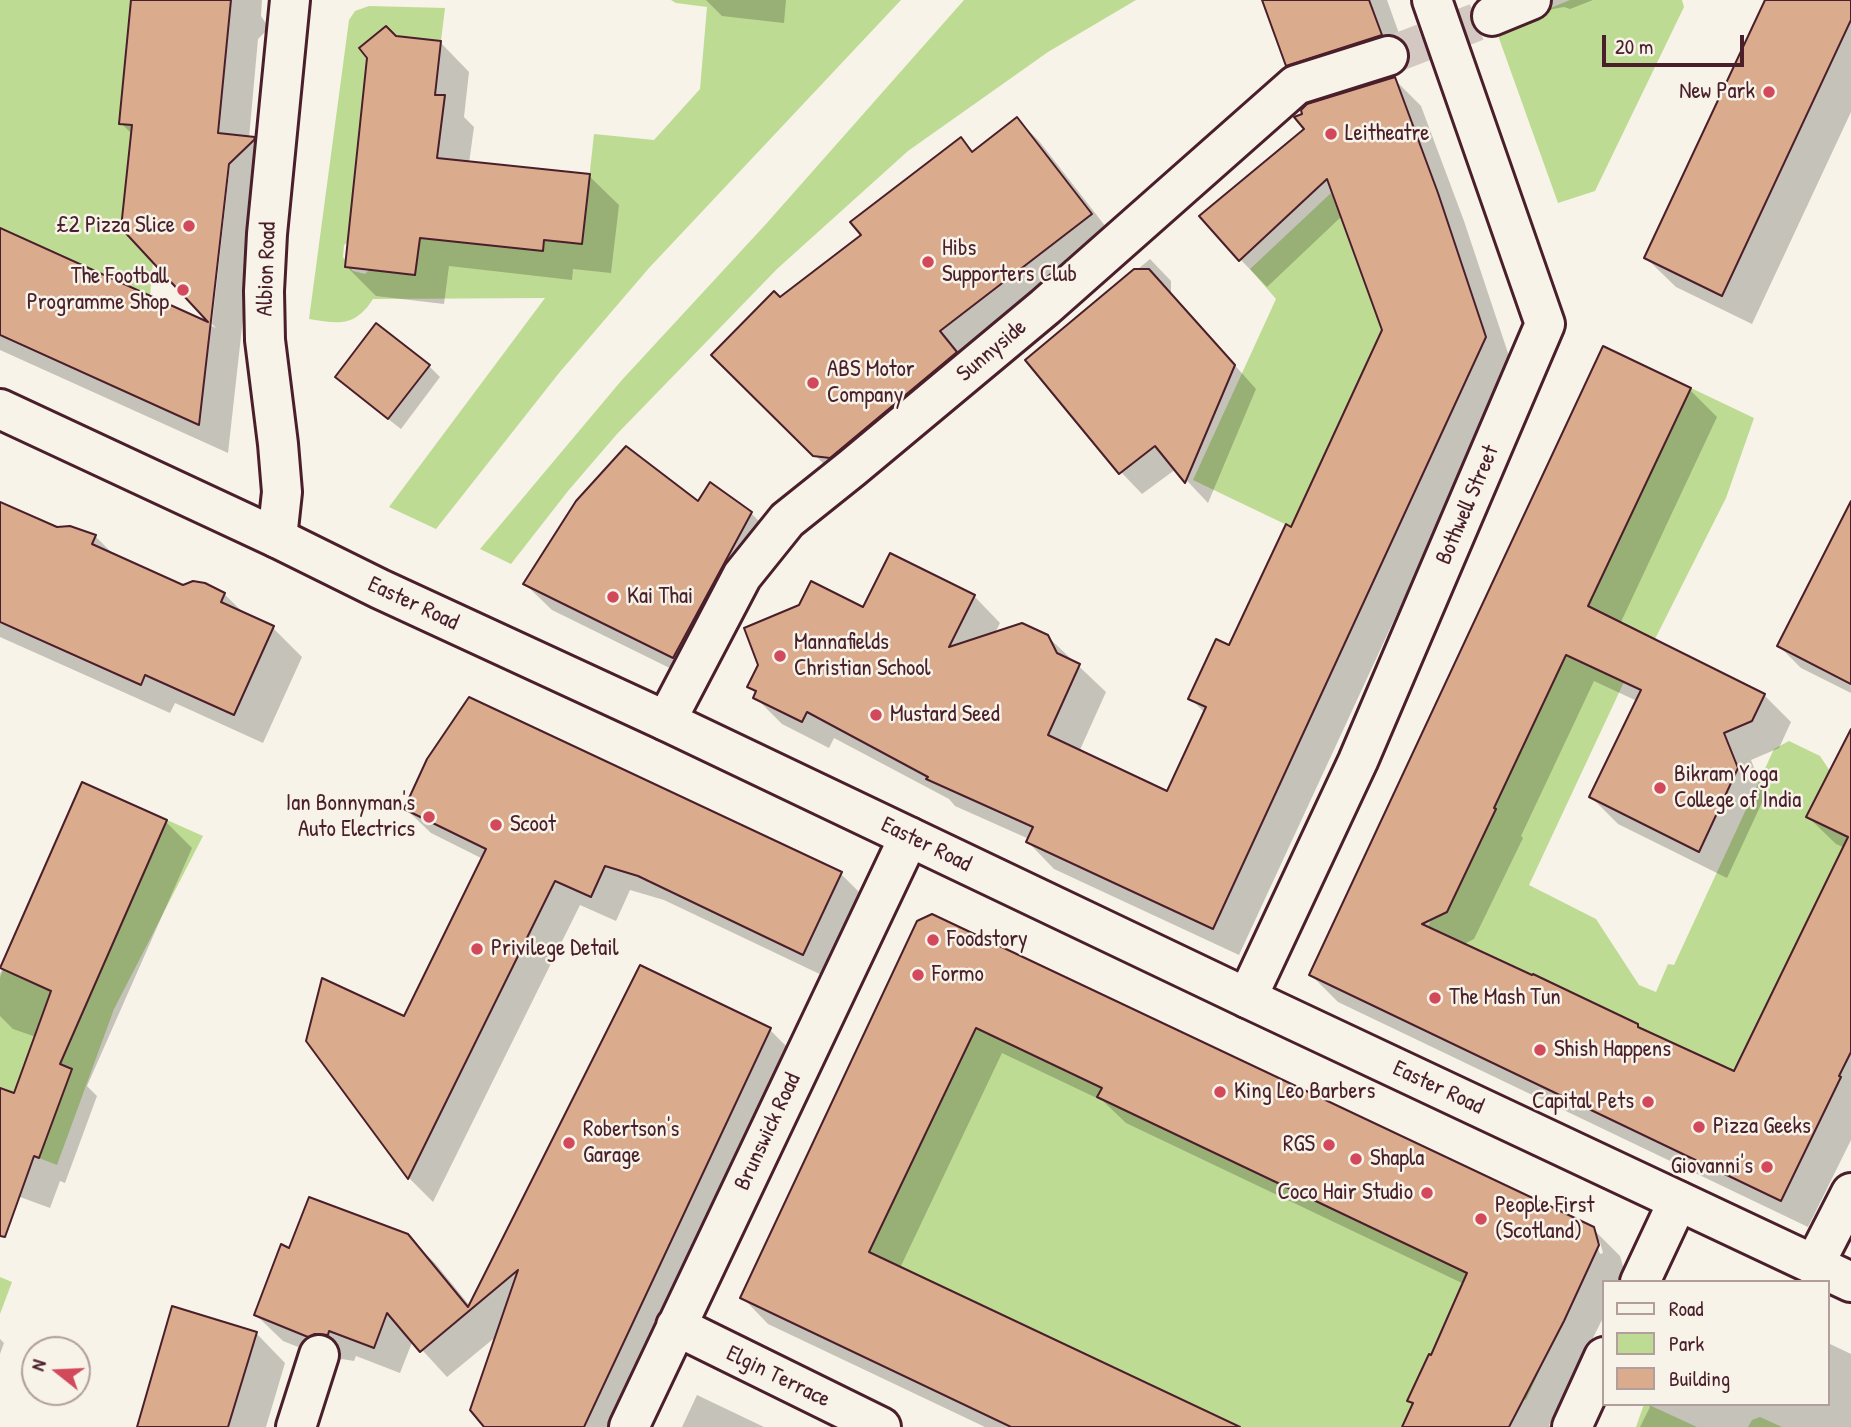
<!DOCTYPE html>
<html>
<head>
<meta charset="utf-8">
<style>
	body { margin:0 }
	#map { position:relative; width:1851px; height:1427px; overflow:hidden; background:#f7f3e8; font-family:"Patrick Hand",sans-serif }
	canvas { display:block }
	.legend { position:absolute; left:1602px; top:1280px; width:228px; height:126px; box-sizing:border-box; background:#f7f3e8; border:2px solid #b29e9c; margin:0; padding:9px 12px; list-style:none; font-size:21px; color:#4a1f2b }
	.legend li { display:flex; align-items:center; gap:14px; height:35px }
	.legend b { width:35px; border:2px solid #b29e9c }
	.north { position:absolute; left:21px; top:1336px; width:70px; height:70px; box-sizing:border-box; background:#f7f3e8; border:2px solid #b29e9c; border-radius:50%; rotate:288deg; font-size:19px; font-weight:700; line-height:28px; text-align:center; color:#4a1f2b }
	.north::after { content:''; display:block; margin:auto; width:24px; height:32px; background:#d1495b; clip-path:polygon(50% 0,100% 100%,50% 72%,0 100%) }
	.scale { position:absolute; left:1602px; top:35px; width:142px; height:32px; box-sizing:border-box; border:4px solid #4a1f2b; border-top:0; padding-left:9px; font-size:21px; line-height:24px; white-space:nowrap; color:#4a1f2b; -webkit-text-stroke:5px #f7f3e8; paint-order:stroke }
</style>
</head>
<body>
<div id="map">
<canvas width="1851" height="1427"></canvas>
<ul class="legend">
<li><b style="height:9px;background:#f7f3e8"></b>Road</li>
<li><b style="height:19px;background:#bedb93"></b>Park</li>
<li><b style="height:19px;background:#dbab8d"></b>Building</li>
</ul>
<div class="north">N</div>
<div class="scale">20 m</div>
</div>
<script>
const g = document.querySelector('canvas').getContext('2d');
g.lineJoin = 'round';
function paint(path, color) {
  g.fillStyle = color;
  g.fill(path, 'evenodd');
}
function strokePath(path, color, width, dash) {
  g.strokeStyle = color;
  g.lineWidth = width;
  g.lineCap = dash ? 'butt' : 'round';
  g.setLineDash(dash || []);
  g.stroke(path);
}
function write(font, color, halo, rows, align = 'center') {
  g.font = font + ' "Patrick Hand",sans-serif';
  g.lineWidth = 5;
  g.setLineDash([]);
  g.textBaseline = 'middle';
  g.strokeStyle = halo;
  g.fillStyle = color;
  for (const [text, x, y, turn = 0] of rows) {
    g.save();
    g.translate(x, y);
    g.rotate((+turn || 0) * Math.PI / 180);
    g.textAlign = isNaN(turn) ? turn : align;
    if (halo) g.strokeText(text, 0, 0);
    g.fillText(text, 0, 0);
    g.restore();
  }
}
paint(new Path2D(`
	M0,0H131L120,124L132,125L153,262L150,296L0,228Z
	M671,0H901L649,268L559,373L436,529L389,507L545,298L373,299C355,327 339,324 309,319L349,20L355,11L369,6L445,8L441,41L396,36L392,32L380,31L364,55L367,58L348,242L344,245L343,257L353,271L365,274L369,270L415,275L420,238L543,251L544,240L582,244L594,134L654,140L700,89L707,7L676,3Z
	M964,0H1136L1048,52L908,151L777,269L617,434L568,491L511,564L480,549L621,381L766,224Z
	M1570,0H1682L1684,7L1595,191L1558,203L1496,30Z
	M1331,193L1382,330L1291,527L1193,480L1276,299L1250,269Z
	M1691,388L1754,418L1726,498L1655,639L1646,635L1529,885L1596,919L1639,985L1656,992L1668,964L1674,965L1774,749L1789,741L1820,756L1830,771L1807,817L1848,837L1732,1075L1638,1027V1024L1533,974L1532,975L1425,933L1431,920L1447,912L1496,810L1494,808L1517,758Z
	M167,820L203,836L114,1009L57,1165L39,1158L71,1069L29,1053L14,1093L0,1088V978L3,970L85,1006Z
	M967,1024L1102,1088L1098,1098L1457,1268L1460,1259L1550,1347L1526,1400L1429,1354L1408,1400L1413,1403L1402,1427H1240L934,1282L835,1342L877,1256L869,1252L961,1058Z
	M0,1277L12,1282L0,1314Z
	M1644,1404H1647L1697,1427H1636Z
	M1760,1417L1782,1427H1748L1752,1420Z`), '#bedb93');
paint(new Path2D(`
	M133,0H262L261,16L269,28L258,39L249,138H254L283,168L257,193L228,453L0,350V230L216,328L212,324L231,155L133,135L121,123Z
	M706,0H786L784,23L722,16Z
	M1264,0H1387L1410,64L1317,94L1288,65Z
	M1490,0H1593L1570,9L1564,7L1553,9L1515,24Z
	M1766,0H1851V112L1752,324L1676,287L1646,258Z
	M396,38L440,42L469,72L464,117L474,127L469,163L589,176L619,205L611,273L573,269L572,280L449,266L444,304L376,296L347,267Z
	M1394,79L1421,106L1464,221L1512,365L1239,955L1054,869L1028,842L1029,839L955,806L949,799L834,738L829,748L782,724L755,697L756,694L749,686L864,609L974,596L1000,623L995,633L1047,636L1106,692L1079,752L1168,793L1205,713L1190,698L1230,647L1292,529L1384,330L1342,216L1267,287L1241,260L1201,216Z
	M1017,119L1039,141L1113,236L837,477L714,355L780,299L863,236L961,139L974,152Z
	M1150,259L1171,281V294L1256,389L1208,503L1176,469L1142,494L1121,472L1028,360Z
	M429,366L440,377L401,429L348,388L337,377Z
	M1690,390L1717,417L1620,624L1764,695L1791,722L1779,748L1751,760L1765,796L1727,878L1618,824L1591,797L1637,701L1594,681L1521,836L1523,838L1474,939L1462,945L1637,1026L1643,1031L1735,1074L1845,848L1836,844L1808,817L1851,780V1140L1808,1227L1338,1002L1311,975Z
	M0,504L56,529L70,527L95,536L116,557L183,587L224,594L246,615L273,628L302,657L263,743L175,703L170,713L0,637Z
	M698,504L751,513L777,540L700,683L552,610L525,584Z
	M1851,505V693L1801,668L1779,646Z
	M469,700L841,874L866,899L828,978L664,900L630,890L616,921L580,905L433,1202L409,1178L308,1041L405,1018L483,859L431,833L406,809Z
	M83,785L166,822L192,848L87,1086L97,1096L65,1183L60,1181L50,1208L12,1194L0,1203V1090L15,1095L36,1037L13,1029L0,1016V974Z
	M918,923L1593,1229L1620,1256L1625,1273L1620,1282H1604V1316L1549,1425L1551,1427H1404L1414,1405L1409,1400L1432,1357L1464,1284L1126,1123L1103,1101L1002,1053L900,1268L1236,1427H985L768,1324L742,1297ZM1596,1242H1600L1603,1253L1600,1254Z
	M770,1030L796,1056L622,1427H487L498,1335L447,1377L413,1340L400,1373L356,1356L354,1361L342,1359L336,1362L283,1341L256,1315L290,1250L407,1236L435,1263L470,1306Z
	M256,1333L285,1363L266,1427H138Z
	M0,1339L4,1343L0,1354Z
	M1828,1343L1851,1354V1427H1640L1650,1407L1647,1404H1828Z
	M697,1395L764,1427H682Z`), '#0003');
const building = new Path2D(`
	M131,0H231L218,133L255,137L254,140L229,164L199,425L0,335V228L208,322L121,228L132,125L119,124Z
	M1262,0H1369L1382,35L1286,66Z
	M1765,0H1851V20L1722,296L1644,258Z
	M386,26L396,36L441,41L435,95H445L437,158L590,174L582,244L544,240L543,251L420,238L415,275L345,267L367,58L359,48Z
	M1395,77L1438,193L1486,337L1213,929L1026,842L1033,827L926,779L928,777L807,712L802,722L753,698L756,691L747,687L758,665L744,628L799,605L811,581L863,607L890,553L975,595L949,647L1022,623L1048,635L1057,653L1080,664L1048,735L1167,791L1206,707L1188,699L1216,639L1229,645L1286,524L1291,527L1382,330L1327,179L1239,261L1199,216L1304,129L1294,117L1302,114L1301,110L1307,104Z
	M1017,117L1092,214L940,331L957,352L830,458L813,456L711,355L774,291L780,297L861,235L850,222L961,137L972,152Z
	M1134,269H1149L1235,365L1185,483L1155,446L1119,474L1025,360Z
	M376,323L430,365L388,419L335,377Z
	M1603,346L1691,388L1588,606L1765,694L1752,721L1724,733L1738,768L1699,852L1589,797L1641,690L1566,655L1494,808L1496,809L1447,912L1422,924L1532,975L1533,974L1638,1024V1027L1734,1071L1848,837L1806,817L1851,729V1052L1839,1076L1841,1077L1781,1201L1309,975Z
	M626,446L698,501L710,482L752,512L673,658L523,584L576,501Z
	M1851,501V684L1777,646Z
	M0,502L57,527L70,526L96,535L92,544L183,585L193,581L205,583L225,593L221,602L274,626L234,715L145,675L141,685L0,622Z
	M469,697L842,872L803,955L638,876L605,866L591,897L555,881L408,1179L306,1041L322,978L404,1016L486,849L404,809L427,759Z
	M82,782L167,820L60,1064L72,1069L39,1158L34,1156L5,1237L0,1236V1088L14,1093L51,991L0,968Z
	M932,914L1594,1227L1599,1245L1564,1321L1509,1427H1402L1413,1403L1407,1401L1429,1354L1431,1355L1467,1273L1097,1097L1102,1088L976,1028L869,1252L1240,1427H1011L740,1298L917,921Z
	M640,965L771,1028L584,1427H484L470,1410L518,1270L420,1352L387,1313L374,1348L329,1331L328,1335L315,1334L308,1337L254,1315L281,1244L289,1248L309,1197L408,1234L468,1307Z
	M172,1306L257,1332L228,1427H137Z`);
paint(building, '#dbab8d');
strokePath(building, '#4a1f2b', 2);
strokePath(new Path2D(`
	M1388,56L1492,16`), '#d4c9c2', 38, [38, 19]);
const street = new Path2D(`
	M1492,16L1531,0
	M277,538L282,492L278,444L265,340L264,291L267,234L290,0
	M666,721L742,576L787,520L852,468L1045,307L1296,85L1388,56
	M1247,998L1358,761L1545,324L1432,0
	M1814,1265L1851,1193
	M1640,1282L1678,1201
	M676,1326L881,1427
	M296,1427L319,1355
	M629,1427L909,837
	M1572,1427L1604,1357`);
const secondary = new Path2D(`
	M0,409L277,538L380,589L666,721L1247,998L1851,1282`);
strokePath(street, '#4a1f2b', 44);
strokePath(secondary, '#4a1f2b', 44);
strokePath(street, '#f7f3e8', 38);
strokePath(secondary, '#f7f3e8', 38);
for (const [x, y, r, color] of [
	[1769,92,7,"#d1495b"],
	[1331,134,7,"#d1495b"],
	[189,226,7,"#d1495b"],
	[928,262,7,"#d1495b"],
	[183,290,7,"#d1495b"],
	[813,383,7,"#d1495b"],
	[613,597,7,"#d1495b"],
	[780,656,7,"#d1495b"],
	[876,715,7,"#d1495b"],
	[1660,788,7,"#d1495b"],
	[429,817,7,"#d1495b"],
	[496,825,7,"#d1495b"],
	[933,940,7,"#d1495b"],
	[477,949,7,"#d1495b"],
	[918,975,7,"#d1495b"],
	[1435,998,7,"#d1495b"],
	[1540,1050,7,"#d1495b"],
	[1220,1092,7,"#d1495b"],
	[1648,1102,7,"#d1495b"],
	[1699,1127,7,"#d1495b"],
	[569,1143,7,"#d1495b"],
	[1329,1145,7,"#d1495b"],
	[1356,1159,7,"#d1495b"],
	[1767,1167,7,"#d1495b"],
	[1427,1193,7,"#d1495b"],
	[1481,1219,7,"#d1495b"]
]) {
  const dot = new Path2D();
  dot.arc(x, y, r, 0, 2 * Math.PI);
  g.fillStyle = color;
  g.fill(dot);
  strokePath(dot, '#f7f3e8', 2.5);
}
write('23px', '#4a1f2b', '#f7f3e8', [
	["New Park",1755,92,"right"],
	["Leitheatre",1345,134],
	["£2 Pizza Slice",175,226,"right"],
	["Hibs",942,249],
	["Supporters Club",942,275],
	["The Football",169,277,"right"],
	["Programme Shop",169,303,"right"],
	["ABS Motor",827,370],
	["Company",827,396],
	["Kai Thai",627,597],
	["Mannafields",794,643],
	["Christian School",794,669],
	["Mustard Seed",890,715],
	["Bikram Yoga",1674,775],
	["College of India",1674,801],
	["Ian Bonnyman's",415,804,"right"],
	["Auto Electrics",415,830,"right"],
	["Scoot",510,825],
	["Foodstory",947,940],
	["Privilege Detail",491,949],
	["Formo",932,975],
	["The Mash Tun",1449,998],
	["Shish Happens",1554,1050],
	["King Leo Barbers",1234,1092],
	["Capital Pets",1634,1102,"right"],
	["Pizza Geeks",1713,1127],
	["Robertson's",583,1130],
	["Garage",583,1156],
	["RGS",1315,1145,"right"],
	["Shapla",1370,1159],
	["Giovanni's",1753,1167,"right"],
	["Coco Hair Studio",1413,1193,"right"],
	["People First",1495,1206],
	["(Scotland)",1495,1232]
], 'left');
write('23px', '#4a1f2b', '#f7f3e8', [
	["Albion Road",267,269,-88],
	["Sunnyside",992,351,-40],
	["Bothwell Street",1468,505,-67],
	["Easter Road",413,604,25],
	["Easter Road",926,845,26],
	["Easter Road",1438,1088,25],
	["Brunswick Road",768,1132,-65],
	["Elgin Terrace",778,1377,26]
]);
</script>
</body>
</html>
